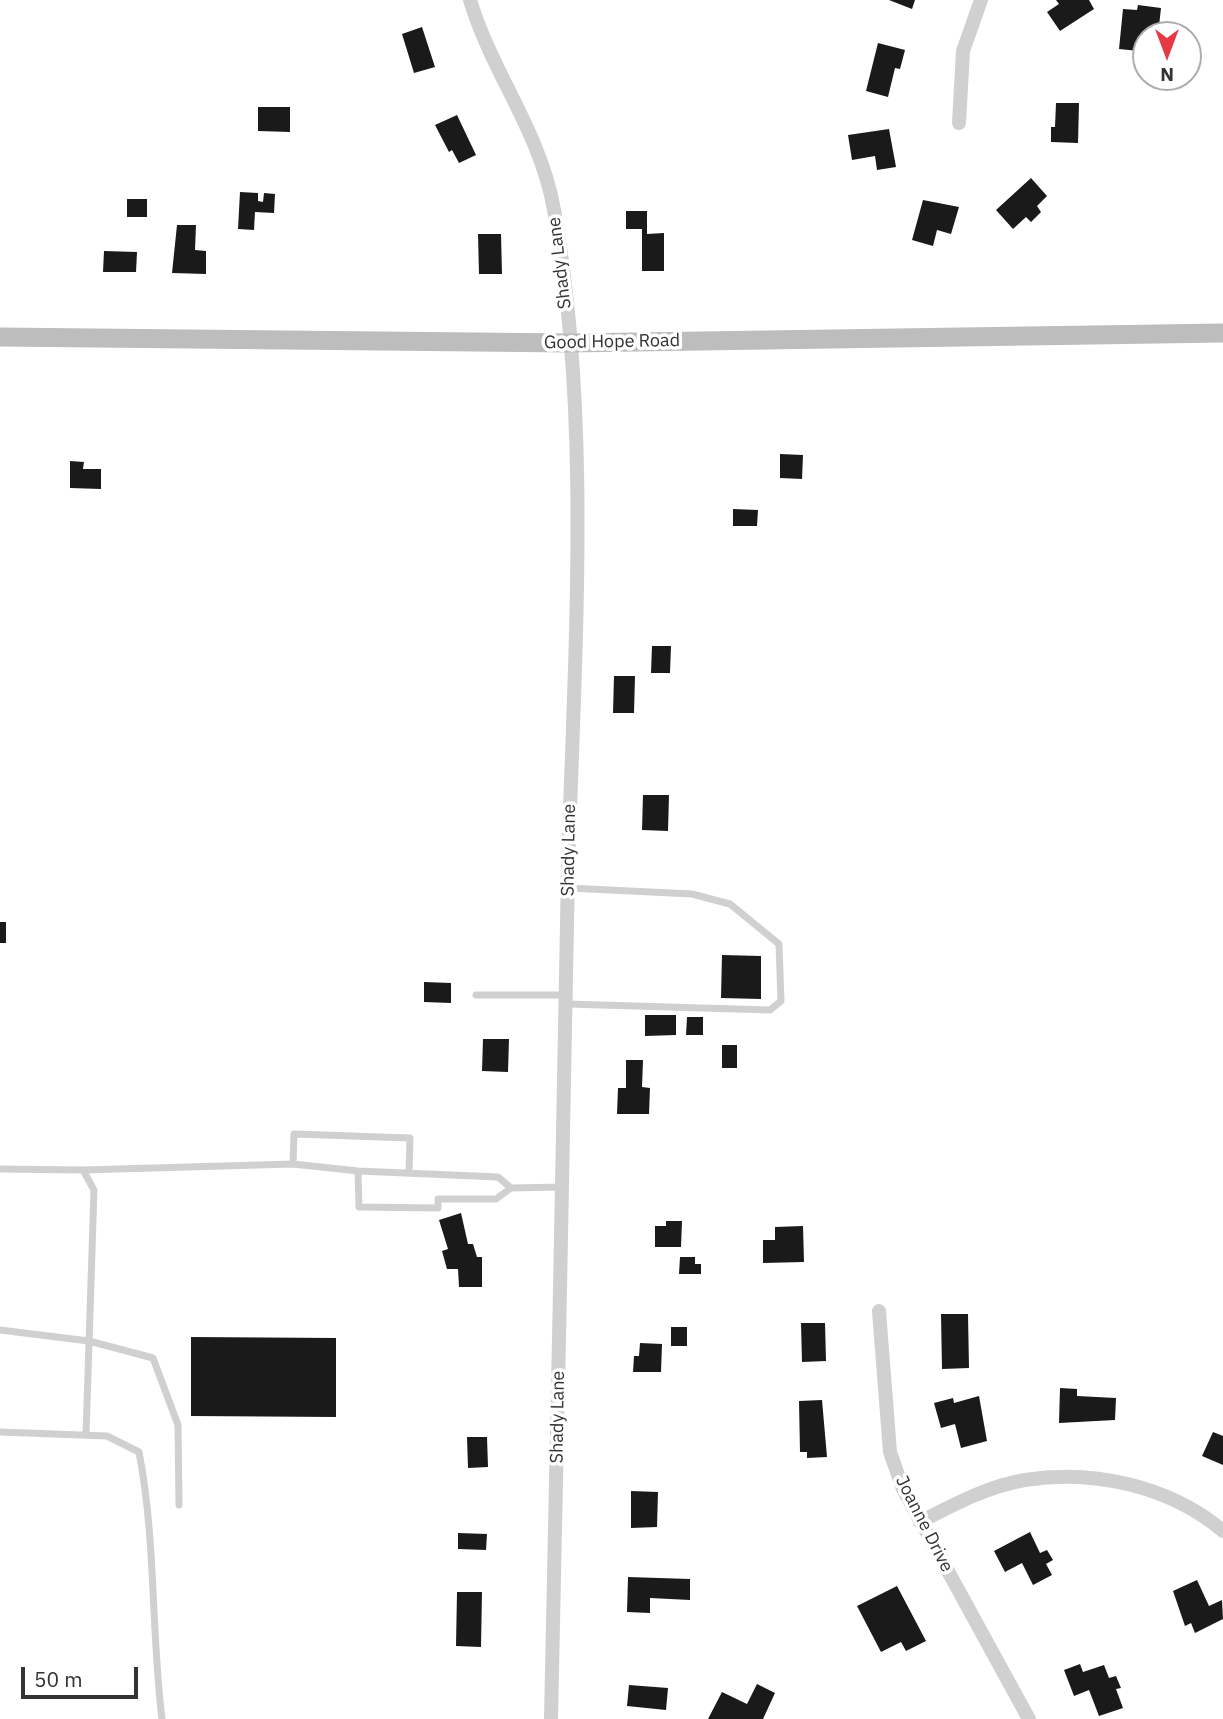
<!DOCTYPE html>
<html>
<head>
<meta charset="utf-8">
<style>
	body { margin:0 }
	#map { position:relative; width:1223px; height:1719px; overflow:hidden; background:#fff; font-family:"IBM Plex Sans",sans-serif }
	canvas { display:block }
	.north { position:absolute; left:1132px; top:21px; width:70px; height:70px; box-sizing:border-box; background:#fff; border:2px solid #adadad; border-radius:50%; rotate:180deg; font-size:19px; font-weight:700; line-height:28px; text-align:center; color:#333 }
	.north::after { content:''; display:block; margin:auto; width:24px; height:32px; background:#e63946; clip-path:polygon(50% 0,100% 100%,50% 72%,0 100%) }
	.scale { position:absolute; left:21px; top:1667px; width:117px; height:32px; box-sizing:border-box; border:4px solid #333; border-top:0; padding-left:9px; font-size:21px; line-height:24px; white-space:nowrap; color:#333; -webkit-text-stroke:5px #fff; paint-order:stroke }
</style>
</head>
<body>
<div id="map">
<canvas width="1223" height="1719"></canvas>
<div class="north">N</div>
<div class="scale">50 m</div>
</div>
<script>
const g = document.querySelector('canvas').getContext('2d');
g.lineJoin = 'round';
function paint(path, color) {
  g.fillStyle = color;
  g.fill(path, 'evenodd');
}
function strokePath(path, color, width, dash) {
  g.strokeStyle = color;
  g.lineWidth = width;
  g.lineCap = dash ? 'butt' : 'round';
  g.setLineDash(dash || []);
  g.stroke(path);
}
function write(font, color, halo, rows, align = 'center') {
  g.font = font + ' "IBM Plex Sans",sans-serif';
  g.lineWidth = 7;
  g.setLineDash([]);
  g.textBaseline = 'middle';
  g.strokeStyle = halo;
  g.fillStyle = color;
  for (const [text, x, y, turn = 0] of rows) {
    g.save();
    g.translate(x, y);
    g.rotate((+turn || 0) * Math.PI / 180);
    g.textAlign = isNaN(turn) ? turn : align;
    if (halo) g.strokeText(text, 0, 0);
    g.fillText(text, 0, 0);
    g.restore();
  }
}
paint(new Path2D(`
	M889,0H915L912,9Z
	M1056,0H1089L1094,9L1060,31L1047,12L1059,4Z
	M1138,5L1161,8L1158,35L1141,33L1139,51L1119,49L1123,9L1137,10Z
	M422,27L435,67L414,73L402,34Z
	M878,43L905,50L900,69L895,68L888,97L866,91Z
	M1056,103H1079L1078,143L1051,142V127H1055Z
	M258,107H290V132L258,131Z
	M457,115L476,155L459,163L452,150L449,152L435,125Z
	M889,129L896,167L877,170L875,156L852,160L848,135Z
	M1031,178L1047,196L1037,206L1041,212L1031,222L1026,217L1013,229L996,210Z
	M240,192L258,193V201L263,202L264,193L275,194L274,213L255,212L254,230L238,229Z
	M127,199H147V217H127Z
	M923,200L959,207L951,234L937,230L933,246L912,240Z
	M626,211H647V234L664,233V271H642V229H626Z
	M177,225H196L195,250L206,251V274L172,273Z
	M478,234H501L502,274H479Z
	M104,251L137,252L136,272H103Z
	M780,454L803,455L802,479L780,478Z
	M70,461L84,462L83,469H101V489L70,488Z
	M733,509L758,510L757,526H733Z
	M652,646H671L670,673H651Z
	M614,676H635L634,713H613Z
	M643,795H669L668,831L642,830Z
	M0,922H6V943H0Z
	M722,955L761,956V999L721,998Z
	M424,982L451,983V1003L424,1002Z
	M645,1015H676V1035L645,1036Z
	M687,1017H703V1035H686Z
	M483,1039H509L508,1072L482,1071Z
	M722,1045H737V1068H722Z
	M626,1060H643L642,1087L650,1088L649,1114H617L618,1088H626Z
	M461,1213L468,1244H473L477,1257H482V1287H459L458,1269H447L442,1251L448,1249L439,1220Z
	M666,1221H682L681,1247H655V1226H666Z
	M803,1226L804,1262L763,1263V1240H775V1227Z
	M680,1257H695V1264H701V1274H679Z
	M941,1314H968L969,1368L942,1369Z
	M801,1323H825L826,1361L802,1362Z
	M671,1327H687V1346H671Z
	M191,1337L336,1338V1417L191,1416Z
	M640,1343L662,1344L661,1372H633L634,1356H639Z
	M1060,1388L1077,1389V1396L1116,1398L1115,1420L1059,1423Z
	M979,1396L987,1441L961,1448L955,1424L941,1428L934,1403L953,1398L954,1403Z
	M822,1400L827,1457L807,1458V1452H800L799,1401Z
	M1213,1432L1223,1436V1465L1202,1456Z
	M467,1437H487L488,1467L468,1468Z
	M631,1491L658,1492L657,1527L631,1528Z
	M1030,1532L1040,1553L1047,1550L1053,1560L1046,1564L1052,1575L1033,1585L1022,1563L1005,1572L994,1551Z
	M458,1533L487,1534L486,1550L458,1549Z
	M628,1577L690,1579V1600L650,1598V1613L627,1612Z
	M1197,1580L1209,1606L1222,1600L1223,1619L1195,1633L1191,1623L1185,1626L1173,1591Z
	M897,1586L926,1641L906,1651L901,1642L881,1652L857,1606Z
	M457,1592H482L481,1647L456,1646Z
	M1080,1664L1083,1672L1104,1665L1109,1678L1116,1676L1121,1688L1116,1689L1123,1708L1099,1716L1089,1690L1074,1696L1064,1670Z
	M757,1684L775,1693L763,1719H708L722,1692L747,1704Z
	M629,1685L668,1688L666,1710L627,1706Z`), '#1a1a1a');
strokePath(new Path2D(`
	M476,995H567
	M567,1004L770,1010L781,1001L779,944L730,904L692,894L568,888
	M0,1169L83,1170L94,1190L86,1435
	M83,1170L293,1164
	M358,1171L293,1164L294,1134L410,1138L409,1173
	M511,1188L498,1177L358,1171L359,1207L438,1208V1199H496L511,1188L562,1187
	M0,1330L89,1341L153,1358L178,1425L179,1505
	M0,1432L107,1436L139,1452C156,1540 151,1630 162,1719`), '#d0d0d0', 7);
strokePath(new Path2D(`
	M470,0C492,73 541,133 554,210C592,421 574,658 568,872C561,1154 559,1437 551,1719
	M959,123L963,51L981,0
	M879,1311L890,1452L903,1489L1029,1719
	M920,1522C953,1505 988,1486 1025,1480C1093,1469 1170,1486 1223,1531`), '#d0d0d0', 14);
strokePath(new Path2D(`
	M0,337L570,343L1223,333`), '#bdbdbd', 19);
write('18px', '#333', '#fff', [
	["Shady Lane",560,263,-97],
	["Good Hope Road",612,342,-1],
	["Shady Lane",569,850,-89],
	["Shady Lane",558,1417,-89],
	["Joanne Drive",924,1524,63]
]);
</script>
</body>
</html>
